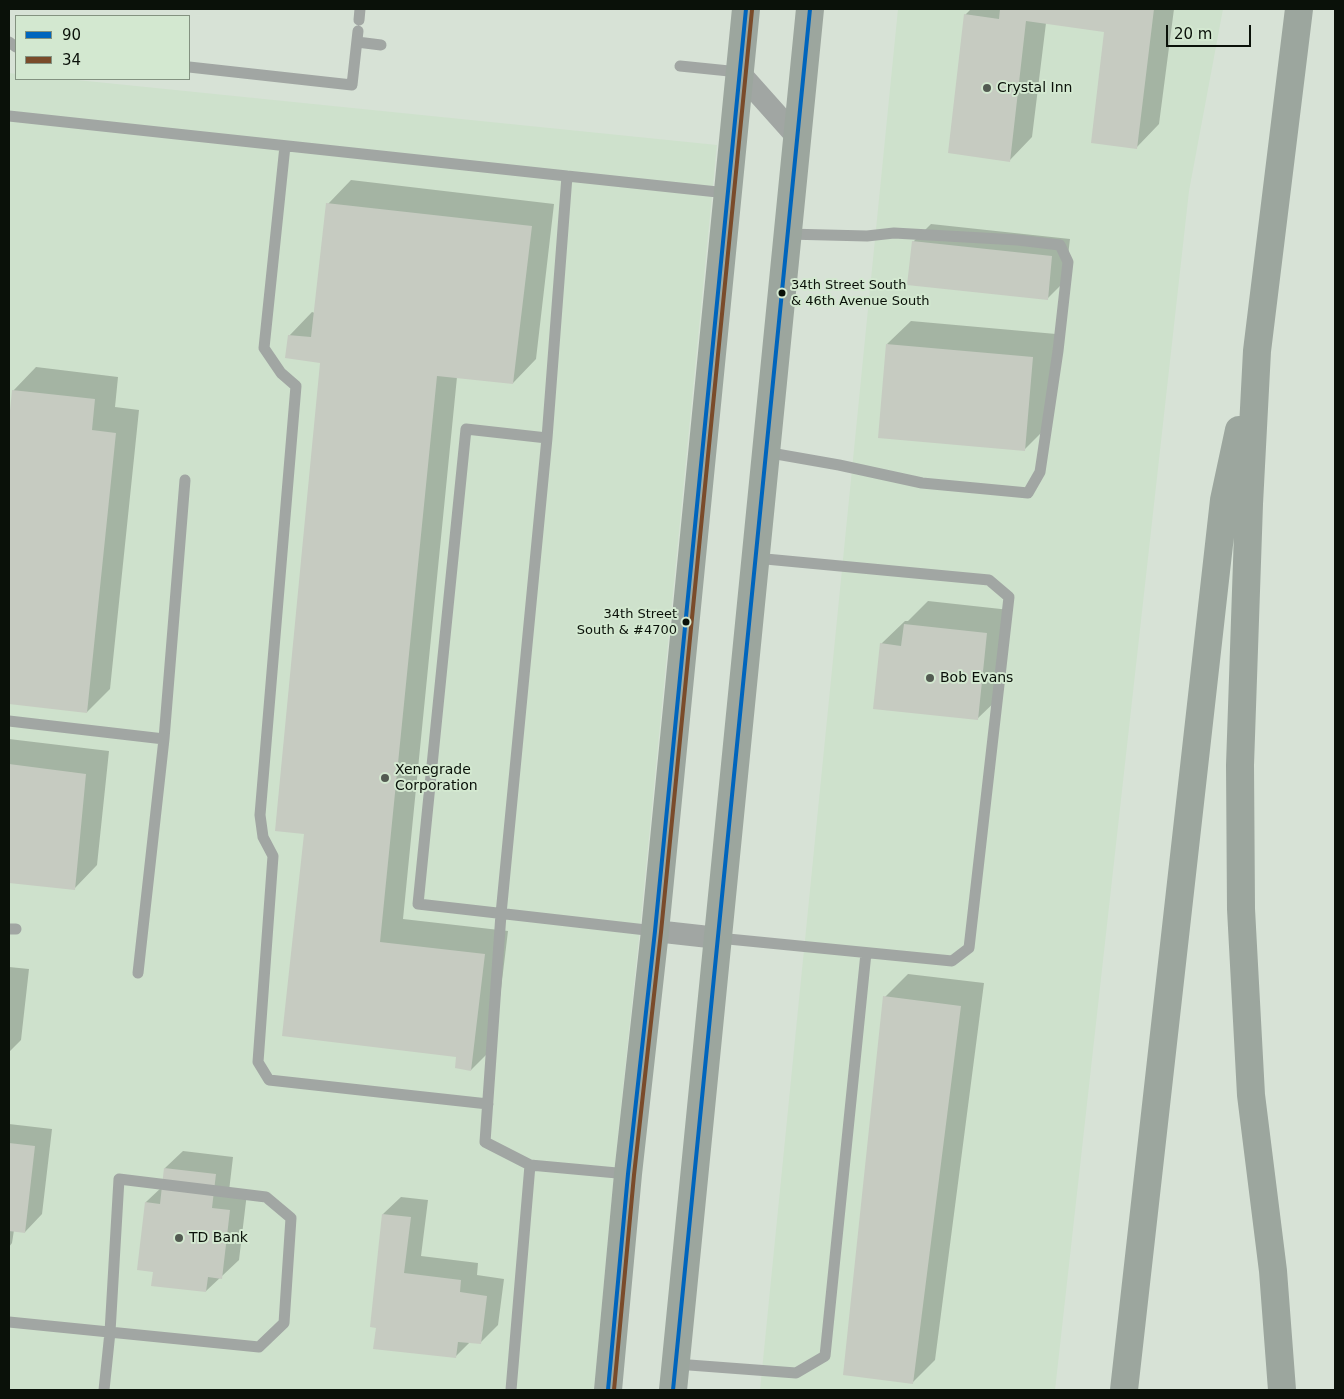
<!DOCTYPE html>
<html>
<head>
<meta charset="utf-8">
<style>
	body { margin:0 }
	#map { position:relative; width:1344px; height:1399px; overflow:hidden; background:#d7e2d6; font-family:"DejaVu Sans",sans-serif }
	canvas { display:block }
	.frame { position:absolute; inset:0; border:10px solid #0a1109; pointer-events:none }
	.legend { position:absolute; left:15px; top:15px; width:175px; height:65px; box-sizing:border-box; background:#d3e8d0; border:1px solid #839280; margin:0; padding:6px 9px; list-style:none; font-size:15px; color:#0a1109 }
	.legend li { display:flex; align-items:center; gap:10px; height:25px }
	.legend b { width:25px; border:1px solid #839280 }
	.scale { position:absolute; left:1166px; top:25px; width:85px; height:22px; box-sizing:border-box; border:2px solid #0a1109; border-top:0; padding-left:6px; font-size:15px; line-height:18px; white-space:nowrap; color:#0a1109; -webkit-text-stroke:4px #d3e8d0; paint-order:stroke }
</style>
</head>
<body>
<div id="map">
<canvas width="1344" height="1399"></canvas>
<div class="frame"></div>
<ul class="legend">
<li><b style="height:6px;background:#0065bd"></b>90</li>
<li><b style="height:6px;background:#7a4b2a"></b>34</li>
</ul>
<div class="scale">20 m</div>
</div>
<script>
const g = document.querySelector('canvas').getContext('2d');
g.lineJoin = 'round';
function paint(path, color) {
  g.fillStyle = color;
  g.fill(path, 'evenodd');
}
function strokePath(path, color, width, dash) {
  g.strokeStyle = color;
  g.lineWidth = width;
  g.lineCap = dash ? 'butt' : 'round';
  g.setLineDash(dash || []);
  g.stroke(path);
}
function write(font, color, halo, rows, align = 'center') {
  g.font = font + ' "DejaVu Sans",sans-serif';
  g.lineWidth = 4;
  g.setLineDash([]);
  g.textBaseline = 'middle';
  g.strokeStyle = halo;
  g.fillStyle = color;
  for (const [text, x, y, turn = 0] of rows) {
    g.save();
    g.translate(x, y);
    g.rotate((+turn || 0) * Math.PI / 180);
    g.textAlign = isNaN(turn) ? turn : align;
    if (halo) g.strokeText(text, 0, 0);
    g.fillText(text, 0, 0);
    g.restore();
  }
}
paint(new Path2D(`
	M898,9H1223L1189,191L1055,1390H760Z
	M9,73L16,74V79H67L717,145L640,929L614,1173L594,1390H9Z`), '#cee1cc');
paint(new Path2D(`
	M971,9H1174L1159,124L1136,148L1105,31L1046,23L1032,137L1009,161L965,15Z
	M351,180L554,204L536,359L513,383L457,377L403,919L508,931L494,1047L471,1070L457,1056L305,833L321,362L289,336L312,312L315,313L328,204Z
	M931,224L1070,239L1065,281L1047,299L913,242Z
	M911,321L1056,334L1048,426L1024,450L887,344Z
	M36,367L118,377L115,407L139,410L110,689L87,712L9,703V435L13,391Z
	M928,601L1010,610L1001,696L977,719L881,644L905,621H908Z
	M9,739L109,751L97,865L74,889L9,881Z
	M9,967L29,969L21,1040L9,1052Z
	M908,974L984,983L935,1360L912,1383L885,997Z
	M9,1124L52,1129L42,1214L25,1232L14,1230L12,1243L9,1247Z
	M183,1151L233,1157L229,1191L247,1193L239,1260L206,1291L155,1271L146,1202L163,1186L165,1168Z
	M401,1197L428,1200L421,1256L478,1263L477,1275L504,1279L498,1325L480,1343L470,1342L455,1357L375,1348L383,1214Z`), '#0003');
paint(new Path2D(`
	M1000,9H1154L1137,149L1091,143L1104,32L1026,21L1010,162L948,153L964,14L999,19Z
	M326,203L532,226L513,384L437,376L380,942L485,954L471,1071L455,1068L456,1057L282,1036L304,834L275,831L320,363L285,358L288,335L311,337Z
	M912,241L1052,256L1048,300L907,285Z
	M886,344L1033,357L1025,451L878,438Z
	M12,390L95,399L92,430L116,433L87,713L9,704V421Z
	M904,624L987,633L978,720L873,709L880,643L901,646Z
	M9,764L86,774L75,890L9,883Z
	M883,996L961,1006L913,1384L843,1375Z
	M9,1143L35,1146L25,1233L9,1231Z
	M164,1168L216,1174L212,1208L230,1210L222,1279L208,1277L206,1292L151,1286L153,1272L137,1270L145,1202L160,1204Z
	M382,1214L411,1217L404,1273L461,1280L460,1292L487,1296L481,1344L458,1342L456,1358L373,1349L376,1328L370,1327Z`), '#c6cbc1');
strokePath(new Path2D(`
	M359,20L360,9
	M9,42L16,47
	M357,42L381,45
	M680,66L739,72
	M189,67L352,85L358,31
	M9,116L567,176
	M285,146L264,348L281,373L296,386L260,815L263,837L273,856L258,1062L269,1080L488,1104
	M547,438L501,914L485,1142L530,1165L628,1174
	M765,452L839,465L922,483L1028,493L1040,472L1058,351L1068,262L1060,245L1018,240L894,233L867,236L787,234
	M9,721L164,739
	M9,929H16
	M655,931L418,904L466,429L547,438L567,176L727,193
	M718,938L952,961L969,948L1009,597L989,580L755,558
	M138,973L164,739L185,480
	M9,1322L259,1347L284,1323L291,1218L266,1197L119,1179L110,1332L104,1390
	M676,1364L796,1373L825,1356L866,953
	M511,1390L530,1165`), '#a1a6a3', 11);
strokePath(new Path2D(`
	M739,72L797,137
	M655,931L718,938`), '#a1a6a3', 22);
strokePath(new Path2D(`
	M608,1390L628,1174L655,931L746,9
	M673,1390L810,9
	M1124,1390L1224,500L1239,430
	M1282,1390L1273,1271L1251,1095L1241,909L1240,765L1249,504L1257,351L1299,9`), '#9ca69e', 28);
strokePath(new Path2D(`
	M608,1390L628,1174L655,931L746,9
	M673,1390L810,9`), '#0065bd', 4);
strokePath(new Path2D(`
	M614,1390L634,1175L661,932L752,10`), '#7a4b2a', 4);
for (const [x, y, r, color] of [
	[987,88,5,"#525a51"],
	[782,293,4.5,"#0a1109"],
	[686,622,4.5,"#0a1109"],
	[930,678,5,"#525a51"],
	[385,778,5,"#525a51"],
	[179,1238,5,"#525a51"]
]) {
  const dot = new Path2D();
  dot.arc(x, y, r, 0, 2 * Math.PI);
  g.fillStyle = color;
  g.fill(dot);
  strokePath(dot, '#d3e8d0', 2);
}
write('13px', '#0a1109', '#d3e8d0', [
	["34th Street South",791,286],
	["& 46th Avenue South",791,302],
	["34th Street",677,615,"right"],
	["South & #4700",677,631,"right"]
], 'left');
write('14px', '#0a1109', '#d3e8d0', [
	["Crystal Inn",997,88],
	["Bob Evans",940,678],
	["Xenegrade",395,770],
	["Corporation",395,786],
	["TD Bank",189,1238]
], 'left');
</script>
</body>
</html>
